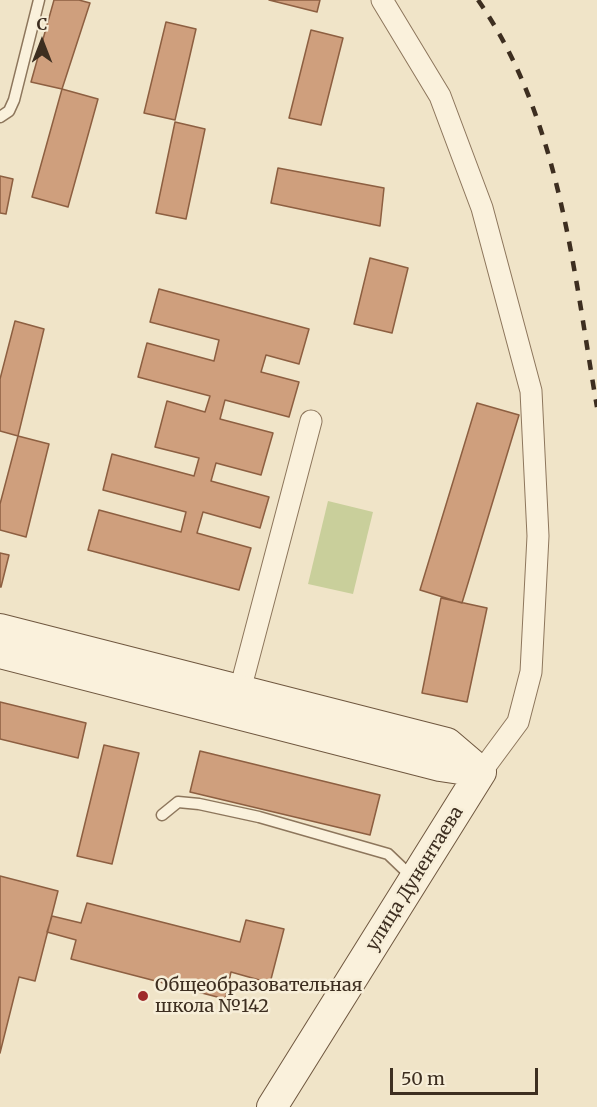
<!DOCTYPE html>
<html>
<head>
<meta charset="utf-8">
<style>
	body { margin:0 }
	#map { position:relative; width:597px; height:1107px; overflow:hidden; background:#f0e4c8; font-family:Merriweather,serif }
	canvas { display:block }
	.north { position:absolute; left:12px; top:12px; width:60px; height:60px; -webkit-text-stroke:4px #f7eed8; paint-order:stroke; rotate:0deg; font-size:16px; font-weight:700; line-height:24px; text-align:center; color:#3d2e20 }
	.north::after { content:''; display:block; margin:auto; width:21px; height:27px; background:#3d2e20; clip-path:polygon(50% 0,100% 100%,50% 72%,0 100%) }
	.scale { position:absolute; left:390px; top:1068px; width:148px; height:27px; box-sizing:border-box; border:3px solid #3d2e20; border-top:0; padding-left:8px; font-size:18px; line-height:21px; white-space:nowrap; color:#3d2e20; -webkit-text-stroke:4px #f7eed8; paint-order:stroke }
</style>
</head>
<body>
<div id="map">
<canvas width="597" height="1107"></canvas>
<div class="north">С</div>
<div class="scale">50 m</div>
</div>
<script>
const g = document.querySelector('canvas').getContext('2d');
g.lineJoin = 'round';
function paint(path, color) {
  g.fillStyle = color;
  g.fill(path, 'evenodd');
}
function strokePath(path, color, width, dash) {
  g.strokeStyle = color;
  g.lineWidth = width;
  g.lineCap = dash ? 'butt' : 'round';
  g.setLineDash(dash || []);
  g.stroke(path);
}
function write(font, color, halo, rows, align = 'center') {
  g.font = font + ' Merriweather,serif';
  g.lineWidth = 5;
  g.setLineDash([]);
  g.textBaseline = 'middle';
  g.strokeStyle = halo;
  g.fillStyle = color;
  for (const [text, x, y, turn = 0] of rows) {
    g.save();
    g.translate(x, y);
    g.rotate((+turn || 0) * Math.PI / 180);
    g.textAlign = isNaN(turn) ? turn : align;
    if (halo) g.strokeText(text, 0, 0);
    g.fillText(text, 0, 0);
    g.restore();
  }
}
paint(new Path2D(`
	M328,501L373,512L353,594L308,584Z`), '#c9cf9b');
const building = new Path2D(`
	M54,0H79L90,3L62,89L31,82Z
	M269,0H320L317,12Z
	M166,22L196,29L175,120L144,113Z
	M311,30L343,38L321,125L289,118Z
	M62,89L98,99L68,207L32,197Z
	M175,122L205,129L186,219L156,213Z
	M278,168L384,188L380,226L271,203Z
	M0,176L13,179L6,214L0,213Z
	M370,258L408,268L392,333L354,324Z
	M159,289L309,329L299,364L266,355L261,372L299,382L289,417L225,400L220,419L273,433L261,475L216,463L211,481L269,497L260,528L203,512L197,533L251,548L239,590L88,550L99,510L181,532L186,512L103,490L112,454L194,476L199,458L155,447L167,401L205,412L210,396L138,377L147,343L214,361L219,340L150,322Z
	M15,321L44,329L18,436L0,431V379Z
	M477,403L519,415L462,603L420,590Z
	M18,436L49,444L26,537L0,530V504Z
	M0,553L9,555L1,587H0Z
	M441,598L487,608L467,702L422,693Z
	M0,702L86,723L78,758L0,739Z
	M104,745L139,753L112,864L77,856Z
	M200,751L380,795L370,835L190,792Z
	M0,876L58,891L35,981L19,977L0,1053Z
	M87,903L240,942L246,920L284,929L270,983L231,972L225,999L71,959L76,940L47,932L52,916L81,923Z`);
paint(building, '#cf9f7d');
strokePath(building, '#8d5f41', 1.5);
const lane = new Path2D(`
	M0,117L9,111L14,100L39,0
	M162,815L178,802L199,804L259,817L388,854L412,877`);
const street = new Path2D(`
	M382,0L440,96L482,208L531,391L538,536L531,672L518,722L481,772
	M240,690L311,421`);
const secondary = new Path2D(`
	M0,629L447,743L481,772
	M0,653L440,766L480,772
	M272,1107L481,772`);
strokePath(lane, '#8d765c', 13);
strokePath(street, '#8d765c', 23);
strokePath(secondary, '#6f573f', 32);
strokePath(lane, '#faf1dc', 10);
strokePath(street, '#faf1dc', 21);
strokePath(secondary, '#faf1dc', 30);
strokePath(new Path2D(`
	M478,0C560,118 573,269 597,407`), '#3d2e20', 4.5, [10, 10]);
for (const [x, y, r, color] of [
	[143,996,6,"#9e2a2b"]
]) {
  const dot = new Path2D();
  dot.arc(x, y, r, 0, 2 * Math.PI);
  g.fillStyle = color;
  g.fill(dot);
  strokePath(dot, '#f7eed8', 2);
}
write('18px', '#3d2e20', '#f7eed8', [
	["улица Дунентаева",415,879,-58]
]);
write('18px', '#3d2e20', '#f7eed8', [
	["Общеобразовательная",155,986],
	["школа №142",155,1007]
], 'left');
</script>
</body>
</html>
